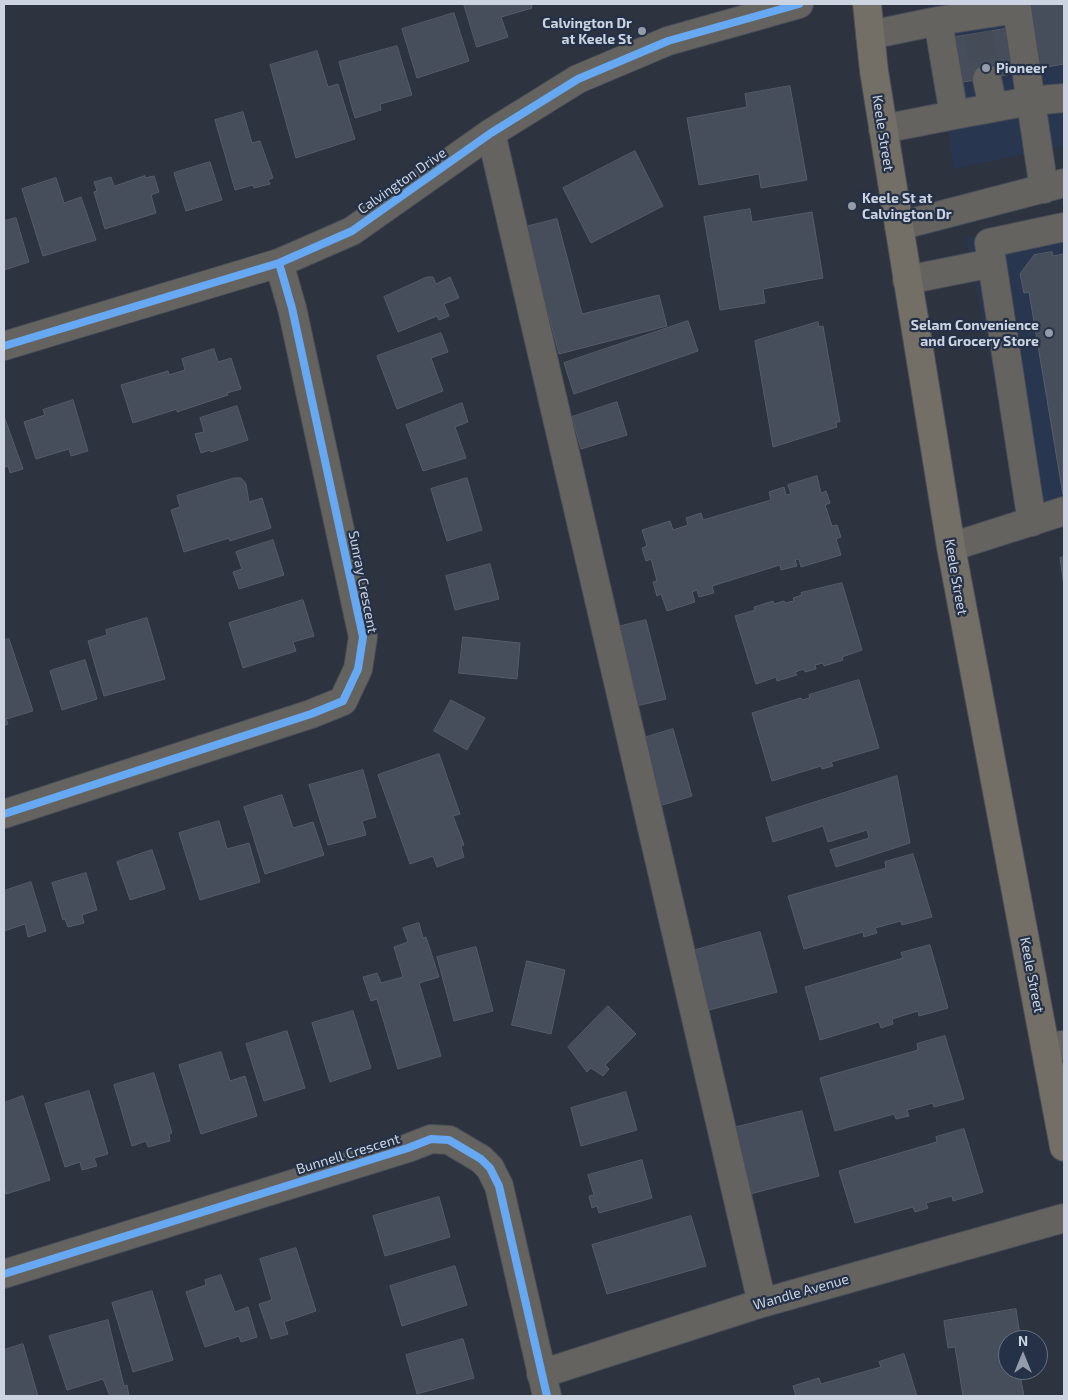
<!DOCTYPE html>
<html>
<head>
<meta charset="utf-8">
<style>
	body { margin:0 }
	#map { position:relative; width:1068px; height:1400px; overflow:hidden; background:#2d333f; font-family:"Exo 2",sans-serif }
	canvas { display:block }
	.frame { position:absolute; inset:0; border:5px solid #ccd4e2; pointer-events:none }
	.north { position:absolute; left:998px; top:1330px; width:50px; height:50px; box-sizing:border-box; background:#253147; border:1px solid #687285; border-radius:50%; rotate:0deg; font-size:14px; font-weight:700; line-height:20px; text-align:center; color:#ccd4e2 }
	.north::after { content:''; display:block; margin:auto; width:18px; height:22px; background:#949ca9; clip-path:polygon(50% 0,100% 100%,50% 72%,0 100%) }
</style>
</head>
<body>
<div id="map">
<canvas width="1068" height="1400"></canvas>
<div class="frame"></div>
<div class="north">N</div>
</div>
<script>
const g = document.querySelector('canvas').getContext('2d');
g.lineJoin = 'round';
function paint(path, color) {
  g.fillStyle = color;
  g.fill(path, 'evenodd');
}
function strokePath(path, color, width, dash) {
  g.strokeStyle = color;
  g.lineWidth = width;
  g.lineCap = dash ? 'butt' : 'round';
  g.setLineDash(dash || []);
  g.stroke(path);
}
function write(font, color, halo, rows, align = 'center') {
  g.font = font + ' "Exo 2",sans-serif';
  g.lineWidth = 4.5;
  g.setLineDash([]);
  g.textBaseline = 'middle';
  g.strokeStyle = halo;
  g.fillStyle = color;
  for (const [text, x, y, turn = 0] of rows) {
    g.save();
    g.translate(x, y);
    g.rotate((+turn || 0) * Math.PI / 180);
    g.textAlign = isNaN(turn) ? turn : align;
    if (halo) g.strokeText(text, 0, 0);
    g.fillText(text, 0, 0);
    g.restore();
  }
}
paint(new Path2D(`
	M927,4H1064V146L954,169Z
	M1064,218V497L1020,511L966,238Z`), '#29364f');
const building = new Path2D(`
	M464,4H531L532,8L501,17L508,37L477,47Z
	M1031,4H1064V64L1041,68Z
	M454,13L469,61L417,78L402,29Z
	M1011,28L1018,73L957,83L950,38Z
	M397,46L412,95L380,104L381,110L355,118L339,62Z
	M317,51L328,87L338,84L355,139L296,158L270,65Z
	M790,86L807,180L761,188L759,174L699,185L687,118L747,107L745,94Z
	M243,112L252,143L260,141L273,178L268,180L270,184L254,188L253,185L235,190L215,120Z
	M635,151L663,206L591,243L563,188Z
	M210,162L222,200L186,211L174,173Z
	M145,176V178L154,176L159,192L151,195L156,213L105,229L94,192L97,191L94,182L111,177L114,186Z
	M56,178L64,203L81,197L96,240L43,256L22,189Z
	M750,209L752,222L812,212L823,278L763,289L765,303L720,310L704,217Z
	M16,218L29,262L4,270V221Z
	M557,219L582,314L659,295L667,326L559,354L525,227Z
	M1052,252L1053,256L1064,254L1063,495L1029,292L1024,293L1020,274L1034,255Z
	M427,277H433L436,284L450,277L459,298L444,304L449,316L439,320L437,316L398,332L384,297Z
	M688,321L698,351L574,394L564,363Z
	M818,322L819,327L823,326L840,422H836L837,427L773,447L755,341Z
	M441,333L448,352L431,358L443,391L397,409L377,356Z
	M214,349L218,362L231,358L241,389L227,393L228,395L177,412V409L133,423L121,385L168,371L169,375L185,370L182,359Z
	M73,400L88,451L71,456L69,449L36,459L24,422L45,415L43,410Z
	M617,402L627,435L581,449L572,417Z
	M462,403L468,422L455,427L466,458L423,471L406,425Z
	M237,406L248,440L211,452L210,450L201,453L195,434L204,432L200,418Z
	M5,419L23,469L10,473L8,466L4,467Z
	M817,476L821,493L826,491L830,503L825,505L832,526L837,525L841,537L836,539L841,555L801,567L799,559L795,560L797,566L781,570L780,565L712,586L714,593L699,597L697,590L692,592L695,602L667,611L661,594L657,596L653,582L657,581L651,559L646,561L642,548L647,546L642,530L670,521L673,530L688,525L686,518L701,513L703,520L771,500L769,492L784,487L786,495L791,494L788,485Z
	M234,478H241L246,484L249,502L262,498L271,528L230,541L229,538L184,552L171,510L180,507L177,496Z
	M467,478L482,530L447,541L431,489Z
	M273,540L284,575L239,589L233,572L242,569L236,552Z
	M1064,557V586L1060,558Z
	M490,564L499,599L455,610L446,576Z
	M842,583L862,650L842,657L843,660L824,666L823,663L815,665L816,669L805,672L804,669L795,672L797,675L777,681L776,677L756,684L735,616L755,610L754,607L773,601L774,604L784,601L785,603L794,601L793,598L802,595L801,593Z
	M303,600L314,636L293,642L296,651L243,668L229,623Z
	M147,618L165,679L104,696L88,641L107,635L106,630Z
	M646,620L666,699L632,707L613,628Z
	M463,637L520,643L517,679L459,673Z
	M9,639L33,711L6,719L8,724L4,726V640Z
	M85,660L97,699L62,710L50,671Z
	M859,680L879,748L831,762L833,766L822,769L821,766L772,781L752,713L801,698L802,700L810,698L809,695Z
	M451,700L485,718L467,750L434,731Z
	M673,729L692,796L659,806L640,739Z
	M439,754L460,814L453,816L464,845L461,846L464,857L437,867L433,856L410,864L378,775Z
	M363,770L376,817L362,821L366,835L328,845L309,785Z
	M897,776L910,843L836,867L830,850L869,838L867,830L828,842L823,826L773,842L766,818Z
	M282,795L293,828L313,822L324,855L265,874L244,807Z
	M219,821L227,849L249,843L260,882L200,900L179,833Z
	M152,850L165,889L130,900L117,862Z
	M913,854L932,917L902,925L901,921L875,928L877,933L864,937L863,932L804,949L788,896L886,868L885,862Z
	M86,873L97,910L82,915L84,923L68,927L65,919L63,920L52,883Z
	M31,882L46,931L28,937L25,924L4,931V891Z
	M419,923L423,938L426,937L439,977L419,983L441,1056L398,1069L377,999L371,1001L363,977L377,973L381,983L403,977L394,947L408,942L403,928Z
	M760,932L777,992L709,1010L692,951Z
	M930,945L948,1008L919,1016L918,1011L892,1019L893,1024L881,1028L879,1022L820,1040L805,987L903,958L901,953Z
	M476,947L493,1011L454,1021L437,957Z
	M527,961L565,970L551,1034L512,1025Z
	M608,1006L636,1034L605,1065L609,1069L603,1076L591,1068L587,1072L568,1047Z
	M353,1011L371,1068L330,1082L312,1023Z
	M287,1031L305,1088L264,1101L246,1044Z
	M945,1036L964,1099L934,1107L933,1103L907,1110L909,1116L896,1119L894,1114L835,1131L820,1078L918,1050L917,1044Z
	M221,1052L230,1081L245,1076L257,1116L201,1134L179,1065Z
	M154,1073L172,1133L169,1134L170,1141L148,1147L146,1141L132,1146L114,1085Z
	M89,1091L108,1154L94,1158L97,1166L82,1170L80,1162L65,1167L45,1104Z
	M626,1092L637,1130L581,1146L571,1108Z
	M23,1096L50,1180L6,1194L4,1186V1103Z
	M802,1111L819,1176L750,1194L733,1128Z
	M964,1129L983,1192L953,1201L952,1196L926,1203L928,1208L915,1212L913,1207L855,1223L839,1171L937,1142L936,1137Z
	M642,1160L652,1198L599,1213L597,1206L592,1208L589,1196L594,1195L588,1175Z
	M439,1197L450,1237L385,1256L373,1216Z
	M691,1216L706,1266L607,1294L592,1245Z
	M296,1248L316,1311L284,1322L288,1334L271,1339L259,1304L272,1300L260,1259Z
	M455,1266L467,1305L402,1326L390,1286Z
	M221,1275L235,1312L248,1307L257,1337L241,1342L239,1336L205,1347L186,1292L206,1285L205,1280Z
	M152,1291L173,1360L133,1372L112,1303Z
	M1016,1309L1020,1335L1013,1336L1014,1340H1008V1370H1019L1024,1396H963L955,1347L948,1348L944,1321Z
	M108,1320L124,1386L127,1385L129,1396H110L103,1379L67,1390L49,1336Z
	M463,1339L474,1378L417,1394L406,1355Z
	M23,1344L38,1396H4V1350Z
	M904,1354L917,1396H796L793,1386L819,1378L821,1384L881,1367L879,1362Z`);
paint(building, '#464d5b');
strokePath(building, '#575c66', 1);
strokePath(new Path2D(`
	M978,33L987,79`), '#454b57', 28, [28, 14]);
const minor = new Path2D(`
	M870,35L938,21
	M987,79L993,107
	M883,129L954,115
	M491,133L762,1303
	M1044,189L1017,9L938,21L954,115L1030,101L1064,98
	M899,226L1064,183
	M907,280L992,263
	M4,346L279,263L352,231L491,133L578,79L668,41L799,4
	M1032,522L989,243L1064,227
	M951,547L1064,511
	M4,814L311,714L343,701L358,669L363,637L292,308L279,263
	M1045,1047L1064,1045
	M4,1274L408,1148L431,1139L449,1140L481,1159L490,1168L499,1186L547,1396
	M541,1374L762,1303L1064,1218`);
const major = new Path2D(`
	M867,4L874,71L951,547L1064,1147`);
strokePath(minor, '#484e57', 30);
strokePath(major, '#484e57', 30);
strokePath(minor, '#65635f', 28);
strokePath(major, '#736e66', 28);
strokePath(new Path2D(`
	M4,346L279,263L352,231L491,133L578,79L668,41L799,4
	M4,814L311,714L343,701L358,669L363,637L292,308L279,263
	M4,1274L408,1148L431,1139L449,1140L481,1159L490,1168L499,1186L547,1396`), '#66a8f1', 8);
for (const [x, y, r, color] of [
	[642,31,5,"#949ca9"],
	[986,68,5,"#949ca9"],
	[852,206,5,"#949ca9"],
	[1049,333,5,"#949ca9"]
]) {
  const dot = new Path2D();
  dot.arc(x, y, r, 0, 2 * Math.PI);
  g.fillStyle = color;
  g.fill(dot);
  strokePath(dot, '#253147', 2);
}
write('bold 14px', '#ccd4e2', '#253147', [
	["Calvington Dr",632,23],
	["at Keele St",632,39],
	["Pioneer",996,68,"left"],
	["Keele St at",862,198,"left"],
	["Calvington Dr",862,214,"left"],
	["Selam Convenience",1039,325],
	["and Grocery Store",1039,341]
], 'right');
write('14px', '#ccd4e2', '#253147', [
	["Keele Street",883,133,81],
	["Calvington Drive",402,181,-35],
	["Keele Street",956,577,80],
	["Sunray Crescent",363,582,79],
	["Keele Street",1032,975,79],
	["Bunnell Crescent",348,1154,-17],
	["Wandle Avenue",801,1292,-16]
]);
</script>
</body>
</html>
